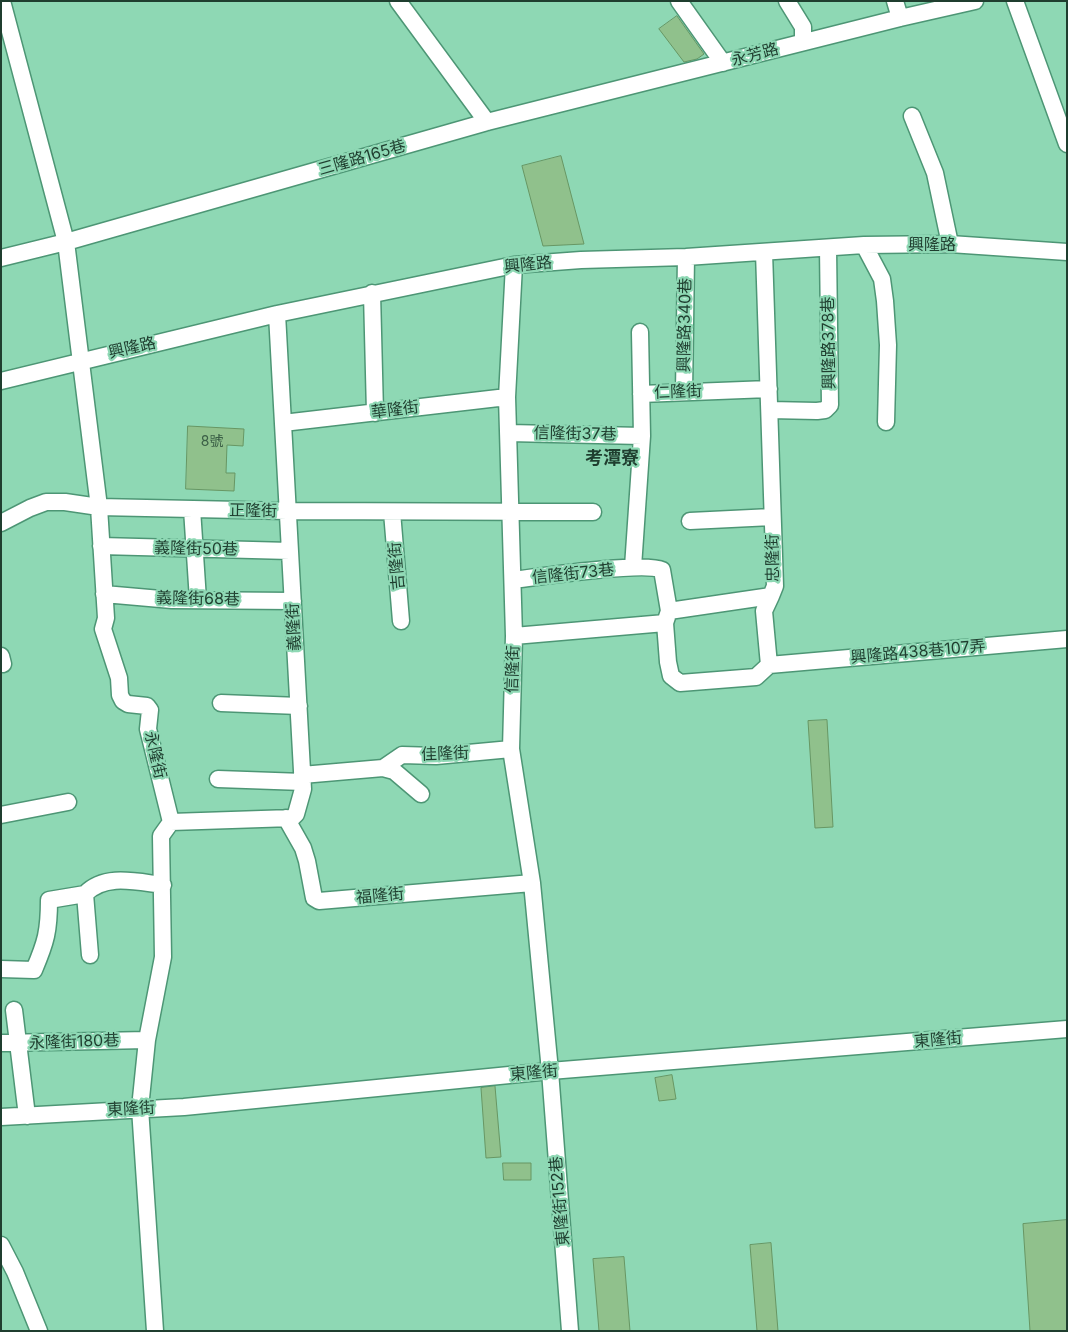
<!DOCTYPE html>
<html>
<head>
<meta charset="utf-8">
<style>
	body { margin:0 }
	#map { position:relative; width:1068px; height:1332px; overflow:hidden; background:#8ed8b4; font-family:Inter,sans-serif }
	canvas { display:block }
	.frame { position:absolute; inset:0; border:2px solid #1f3e2f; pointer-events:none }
</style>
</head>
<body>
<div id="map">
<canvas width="1068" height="1332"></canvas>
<div class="frame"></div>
</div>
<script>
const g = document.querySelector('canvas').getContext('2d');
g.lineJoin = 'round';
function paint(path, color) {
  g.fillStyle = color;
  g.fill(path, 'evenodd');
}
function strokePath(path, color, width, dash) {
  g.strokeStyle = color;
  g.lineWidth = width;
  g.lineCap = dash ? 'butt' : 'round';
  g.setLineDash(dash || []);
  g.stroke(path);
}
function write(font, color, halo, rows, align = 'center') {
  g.font = font + ' Inter,"Noto Sans TC",sans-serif';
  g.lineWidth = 4.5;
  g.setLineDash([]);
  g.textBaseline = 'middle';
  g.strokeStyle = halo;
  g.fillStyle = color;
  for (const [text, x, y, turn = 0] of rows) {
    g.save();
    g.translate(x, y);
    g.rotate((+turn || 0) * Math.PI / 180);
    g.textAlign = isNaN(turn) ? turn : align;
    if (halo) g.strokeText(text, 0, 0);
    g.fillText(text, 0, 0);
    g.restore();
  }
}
const building = new Path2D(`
	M677,16L704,54L697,59L684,62L659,29Z
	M561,156L584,244L543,246L522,166Z
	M188,426L244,429L243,446L227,445L226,473H235L234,491L186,489Z
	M827,720L833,827L815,828L808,721Z
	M672,1075L676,1099L659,1101L655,1078Z
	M495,1086L501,1157L486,1158L481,1088Z
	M503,1163H531V1180H504Z
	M1067,1220V1331H1030L1023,1224Z
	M771,1243L778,1331H757L750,1245Z
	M624,1257L630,1331H599L593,1259Z`);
paint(building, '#90c18c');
strokePath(building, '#679663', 1);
const minor = new Path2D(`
	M2,1L66,242L99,507L106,618L103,629L119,678L120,695L123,701L128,704L147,706L150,710L148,729L171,822L161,836L163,957L147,1040L140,1108L155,1331
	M398,1L487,122
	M679,1L723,63
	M787,1L803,27V42
	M895,1L900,18
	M1015,1L1067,144
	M912,116L935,173L950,244
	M864,245L882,279L885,301L888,345L886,422
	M1,258L66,242L487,122L900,18L975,1
	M514,265L507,397L514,636L511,749L532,883L550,1071L570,1331
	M372,293L375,413
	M1,381L277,314L514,265L581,260L686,257L864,245L950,244L1067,252
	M684,392L686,257
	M641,394L769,389
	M770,410L817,411L825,410L830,405L828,248
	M283,423L507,397
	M509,433L642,436
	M192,509L198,600
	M392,512L401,621
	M690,521L772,517
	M1,523L30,508L46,502H65L99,507L287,511L593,512
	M101,546L290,551
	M633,567L642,436L640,332
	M513,580C538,577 645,561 662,570L669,611
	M104,594L172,600L293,601
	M665,623L668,662L671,676L680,683L756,677L769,665L764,611L771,596
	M514,636L665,623L669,611L771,596L775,586L764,252
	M1,656L3,664
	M769,665L1067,639
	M221,703L299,706
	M383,768L402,755L436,756L511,749
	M302,775L383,768L394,771L421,794
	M218,779L303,782
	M1,815L68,802
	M286,818L303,848L307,861L314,898L319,901L532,883
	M171,822L292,818L296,814L303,789L277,314
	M85,894L90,955
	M1,969L34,970C46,942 49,931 49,900L85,894C105,873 137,882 163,885
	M14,1010L27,1116
	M1,1043L147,1040
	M1,1117L184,1107L550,1071L1067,1029
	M1,1245L15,1272L39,1331`);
strokePath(minor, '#4d9675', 19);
strokePath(minor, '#fff', 16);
write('14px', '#3b5f46', null, [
	["8號",212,442]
]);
write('16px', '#1f3e2f', '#8ed8b4', [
	["永芳路",755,55,-15],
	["三隆路165巷",362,158,-16],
	["興隆路",932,245],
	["興隆路",528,265,-6],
	["興隆路340巷",685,325,-89],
	["興隆路378巷",829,343,-91],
	["興隆路",132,348,-13],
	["仁隆街",678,392,-2],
	["華隆街",395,410,-7],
	["信隆街37巷",575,434,1],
	["正隆街",253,511,1],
	["義隆街50巷",196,549,1],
	["忠隆街",773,558,-91],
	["吉隆街",397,566,-95],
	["信隆街73巷",573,574,-6],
	["義隆街68巷",198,599,1],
	["義隆街",294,627,-93],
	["興隆路438巷107弄",918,652,-5],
	["信隆街",513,669,-88],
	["佳隆街",445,754,-2],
	["永隆街",155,755,77],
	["福隆街",380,896,-5],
	["東隆街",938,1040,-5],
	["永隆街180巷",74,1042,-2],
	["東隆街",534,1073,-5],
	["東隆街",131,1109,-3],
	["東隆街152巷",560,1201,-95]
]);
write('bold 18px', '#1f3e2f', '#8ed8b4', [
	["考潭寮",612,459]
]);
</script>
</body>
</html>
